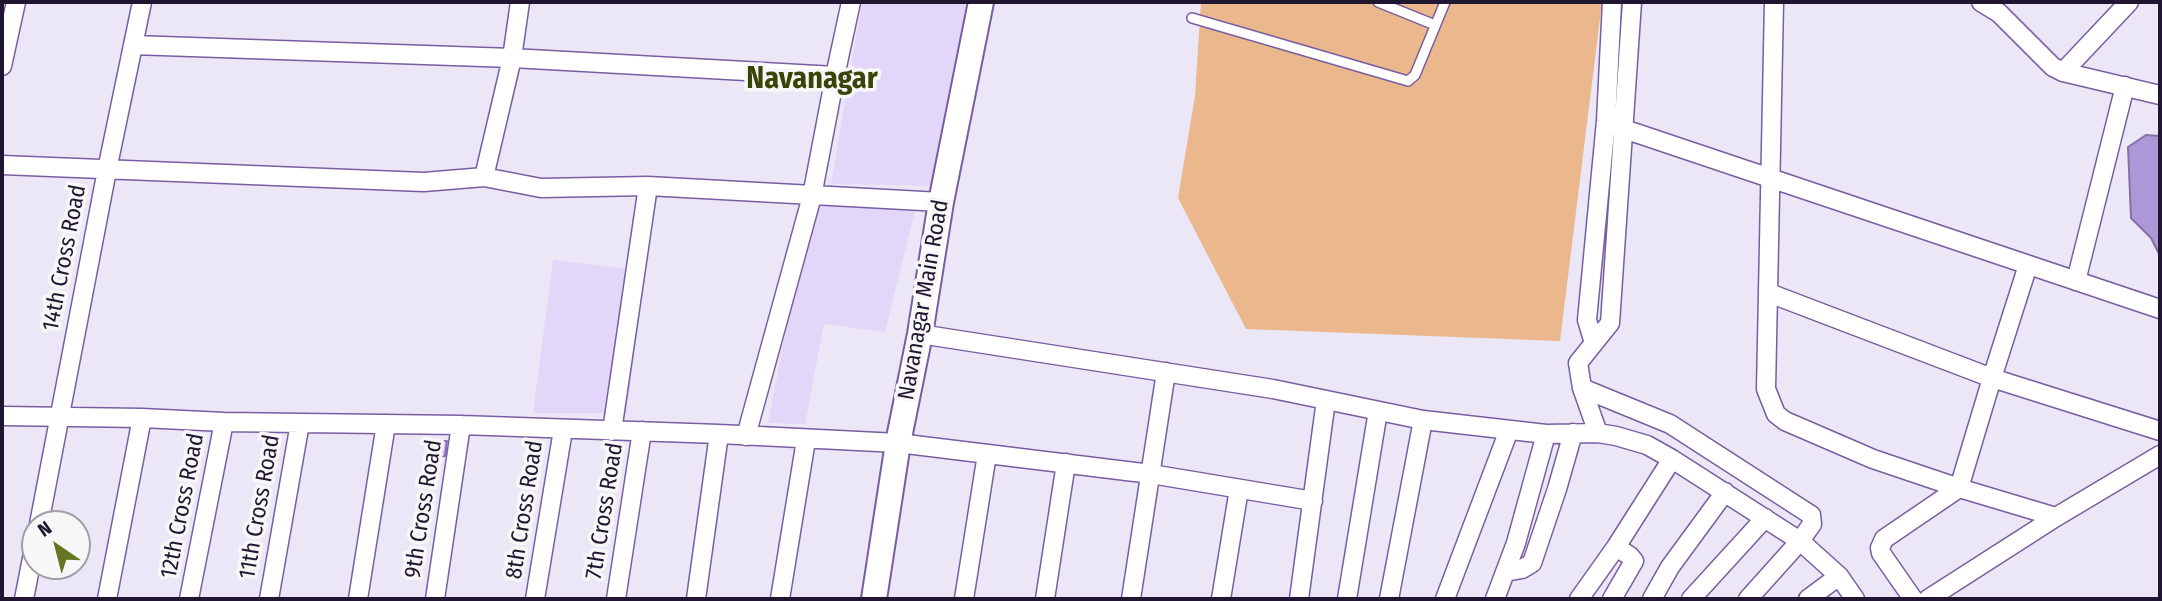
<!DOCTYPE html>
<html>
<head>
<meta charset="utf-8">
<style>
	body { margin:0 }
	#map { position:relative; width:2162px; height:601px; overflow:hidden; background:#ece7f6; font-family:"Fira Sans Condensed",sans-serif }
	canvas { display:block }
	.frame { position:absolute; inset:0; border:4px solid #211631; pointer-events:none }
	.north { position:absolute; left:21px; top:510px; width:70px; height:70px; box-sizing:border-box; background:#f7f7f7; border:2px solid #a19da8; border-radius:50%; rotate:325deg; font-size:19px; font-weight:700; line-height:28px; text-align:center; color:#211631 }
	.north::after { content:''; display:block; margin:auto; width:24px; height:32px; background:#647523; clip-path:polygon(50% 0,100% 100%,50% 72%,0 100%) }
</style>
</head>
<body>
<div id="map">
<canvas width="2162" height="601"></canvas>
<div class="frame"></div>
<div class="north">N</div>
</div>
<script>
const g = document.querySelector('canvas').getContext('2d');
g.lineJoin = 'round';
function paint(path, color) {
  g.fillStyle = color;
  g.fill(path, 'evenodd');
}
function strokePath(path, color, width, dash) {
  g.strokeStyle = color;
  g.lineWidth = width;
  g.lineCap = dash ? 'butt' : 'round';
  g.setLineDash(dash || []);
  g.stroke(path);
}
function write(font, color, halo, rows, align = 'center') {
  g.font = font + ' "Fira Sans Condensed",sans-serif';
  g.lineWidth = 7;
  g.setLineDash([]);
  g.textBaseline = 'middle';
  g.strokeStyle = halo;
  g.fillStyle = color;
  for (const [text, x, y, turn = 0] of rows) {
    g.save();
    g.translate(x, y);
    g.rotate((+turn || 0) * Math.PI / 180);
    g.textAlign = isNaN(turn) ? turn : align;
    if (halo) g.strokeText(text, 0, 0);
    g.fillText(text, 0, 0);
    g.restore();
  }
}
paint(new Path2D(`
	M862,2H979L945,186L831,184Z
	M812,195L916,206L885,332L824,324L805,424L768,423Z
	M553,260L644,271L627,413H533Z`), '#e2d7f8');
paint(new Path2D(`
	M1201,2H1602L1560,341L1246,329L1178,198L1195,96Z`), '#ebb78d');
const water = new Path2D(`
	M2146,135L2160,136V256L2151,238L2131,218L2128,147Z`);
paint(water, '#ae97d6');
strokePath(water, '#8470a4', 2);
const building = new Path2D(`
	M447,441L445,456L431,457L430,442Z`);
paint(building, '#d3bdfd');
strokePath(building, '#886fb2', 2);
const service = new Path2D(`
	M1378,2L1435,25
	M1192,18L1408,81L1415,75L1445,2`);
const minor = new Path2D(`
	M1774,2L1766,389L1776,414L1785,421L1873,459L1959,488L2056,517
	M1981,2L1999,13L2053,67L2063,72L2160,95
	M133,45L512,58L835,76L812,196L746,436
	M2,66L16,2
	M2063,72L2129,2
	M835,76L851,2
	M1606,121L1624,129L2160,309
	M2,165L424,182L484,177L541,188L648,186L941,202
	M484,177L512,58L520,2
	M2076,281L2125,86
	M1769,293L1992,378L2160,431
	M920,334L1273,389L1423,420L1546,434L1598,433L1616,436L1647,445L1672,459L1800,541L1839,576L1855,599
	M1594,343L1587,320L1606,121L1612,2
	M1582,388L1670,424L1811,515L1812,524L1800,541L1748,599
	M2,416L142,418L224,422L461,425L719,434L898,443L1151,474L1313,501
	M612,431L648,186
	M1598,433L1582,388L1578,363L1610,323L1632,2
	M39,524L107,170L142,2
	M1505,572L1522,569L1532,563L1557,489L1573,433
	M24,599L35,543
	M107,599L142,418
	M189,599L224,422
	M269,599L300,423
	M358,599L386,424
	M435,599L461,425
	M535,599L563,430
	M616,599L642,431
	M696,599L719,434
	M780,599L806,440
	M964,599L987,454
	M1045,599L1066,463
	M1131,599L1166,372
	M1221,599L1239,489
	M1299,599L1326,400
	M1347,599L1378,411
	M1389,599L1423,420
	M1445,599L1509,430
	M1495,599L1516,543L1546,434
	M1579,599L1616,547L1672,459
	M1612,599L1634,561L1630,556L1616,547
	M1652,599L1670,567L1725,492
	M1691,599L1765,518
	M1808,599L1839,576
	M1913,599L1881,553L1880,548L1884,539L1959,488L1992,378L2028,265
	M1928,599L2056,517L2160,455`);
const secondary = new Path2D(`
	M874,599L898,443L920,334L941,202L981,2`);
strokePath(service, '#785ea1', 12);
strokePath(minor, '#785ea1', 21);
strokePath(secondary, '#785ea1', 28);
strokePath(service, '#fff', 9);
strokePath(minor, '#fff', 18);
strokePath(secondary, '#fff', 24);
write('23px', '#211631', '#f7f7f7', [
	["14th Cross Road",65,258,-79],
	["Navanagar Main Road",924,300,-80],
	["12th Cross Road",183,506,-79],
	["11th Cross Road",260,507,-80],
	["9th Cross Road",424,509,-81],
	["8th Cross Road",525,510,-81],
	["7th Cross Road",605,511,-81]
]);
write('bold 30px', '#394409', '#f7f7f7', [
	["Navanagar",812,80]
]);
</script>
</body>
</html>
